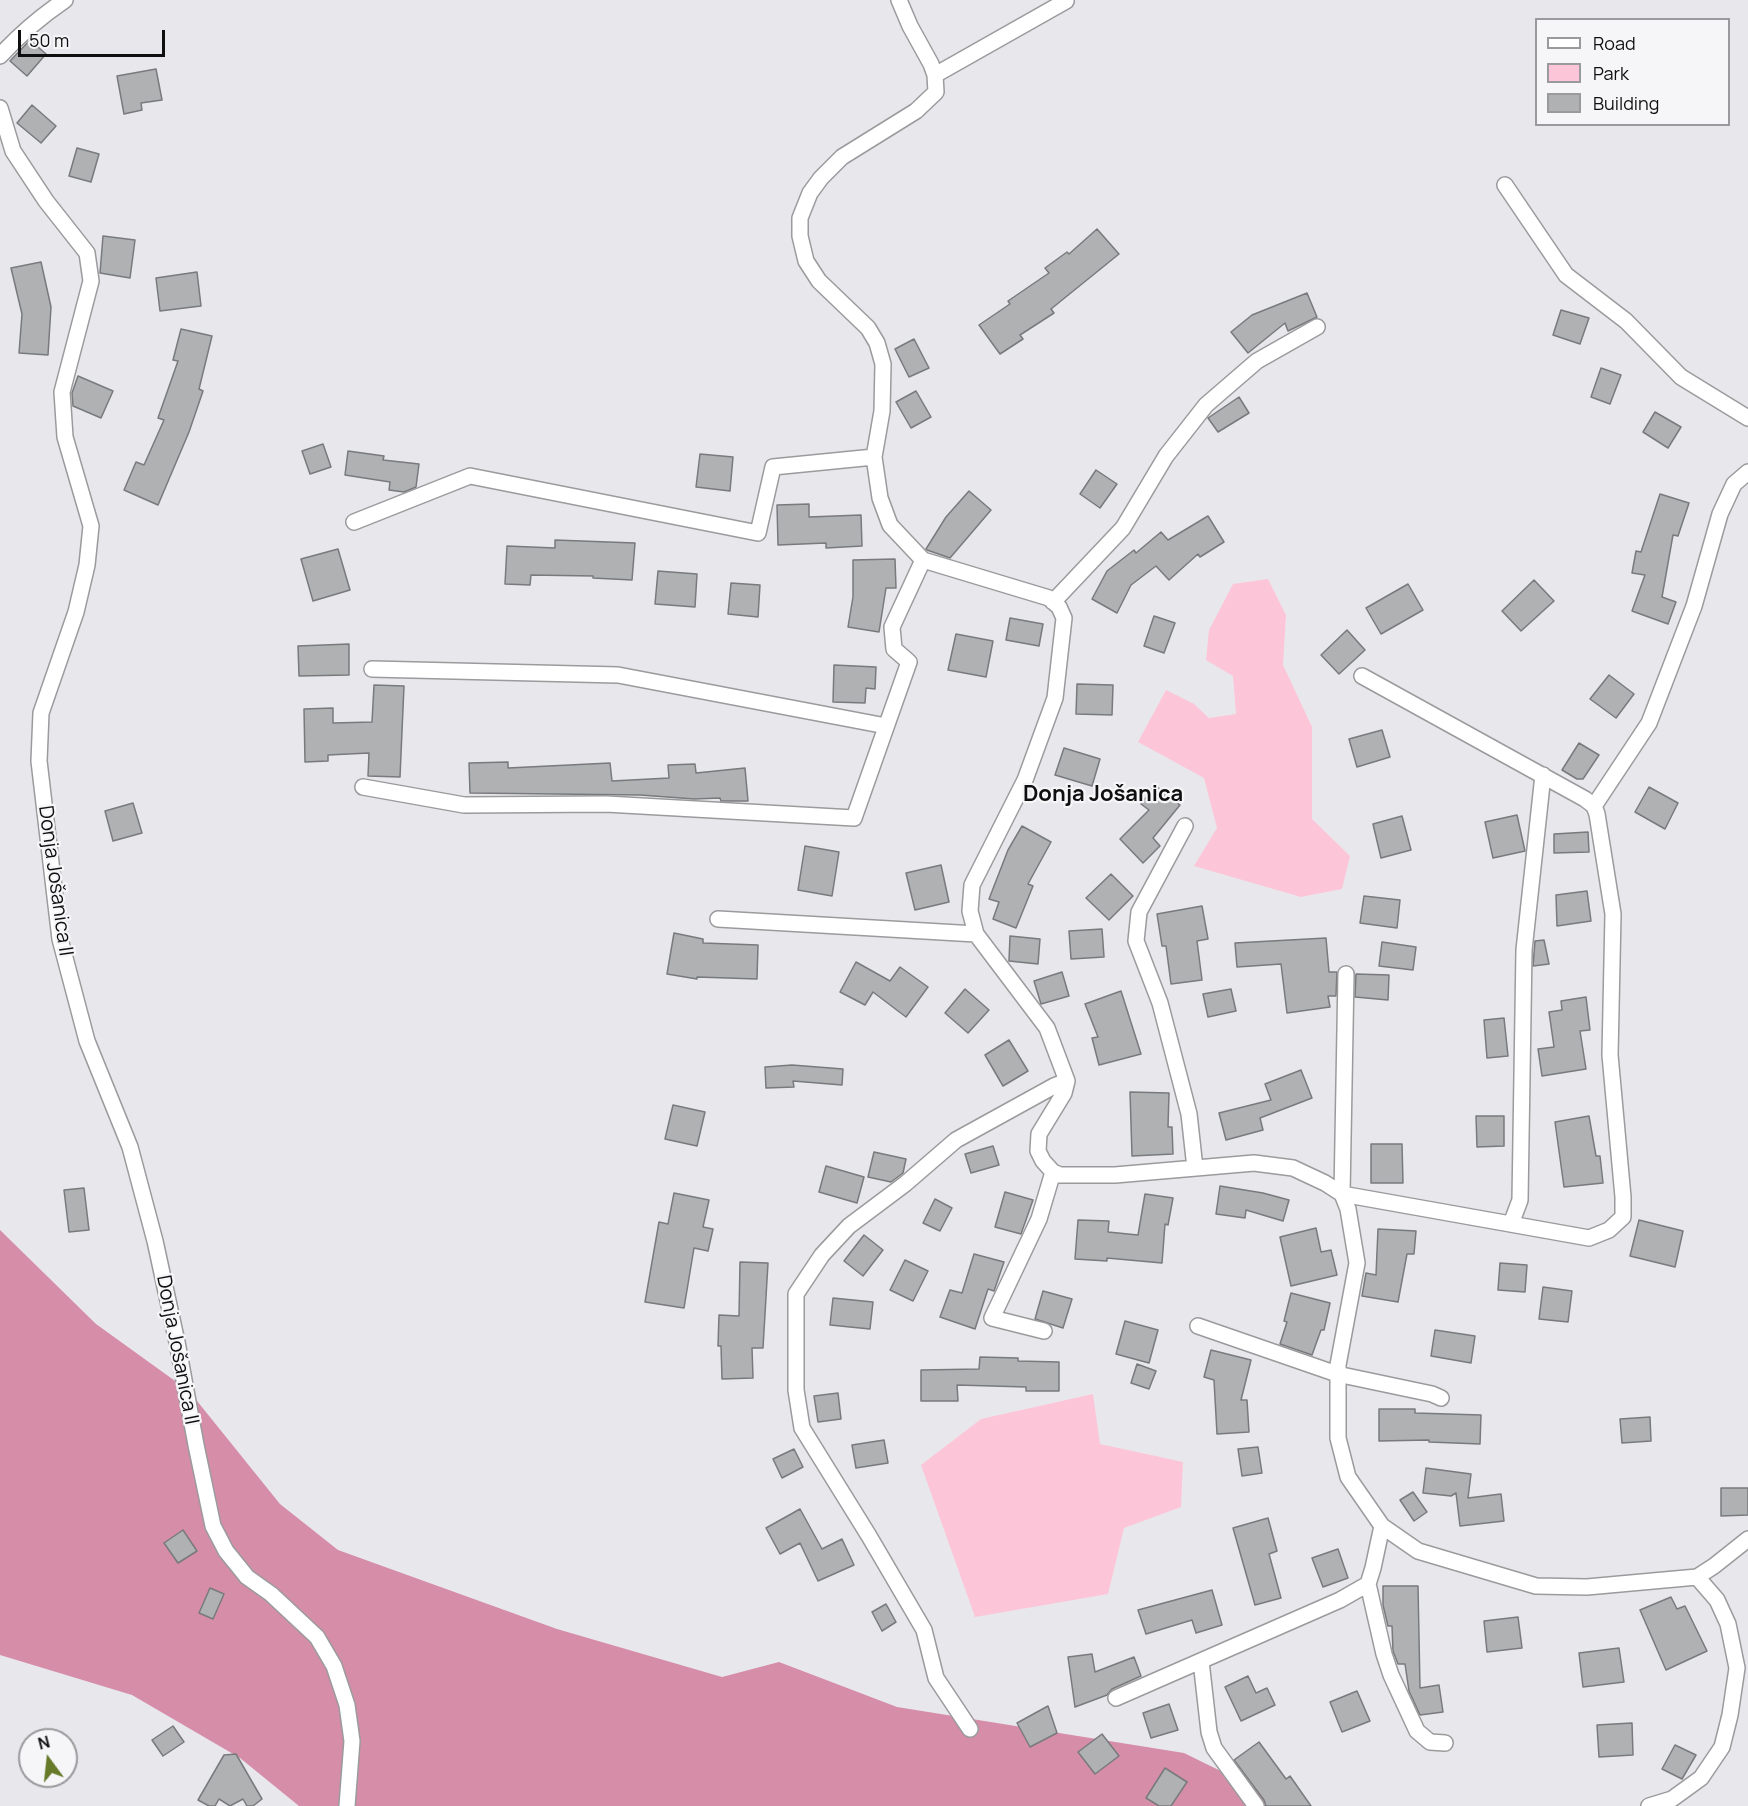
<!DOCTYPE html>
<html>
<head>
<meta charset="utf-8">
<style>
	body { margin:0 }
	#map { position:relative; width:1748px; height:1806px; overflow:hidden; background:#e8e8ec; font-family:Manrope,sans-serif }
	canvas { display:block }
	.legend { position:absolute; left:1535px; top:18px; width:195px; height:108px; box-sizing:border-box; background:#f6f6f9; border:2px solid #9a9a9c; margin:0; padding:8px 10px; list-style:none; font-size:18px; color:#0f0f10 }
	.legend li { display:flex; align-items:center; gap:12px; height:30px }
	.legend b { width:30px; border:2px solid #9a9a9c }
	.north { position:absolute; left:18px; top:1728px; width:60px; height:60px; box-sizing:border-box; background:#f6f6f9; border:2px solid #9a9a9c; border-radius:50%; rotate:345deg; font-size:16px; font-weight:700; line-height:24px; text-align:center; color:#0f0f10 }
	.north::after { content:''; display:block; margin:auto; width:21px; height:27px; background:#677a2a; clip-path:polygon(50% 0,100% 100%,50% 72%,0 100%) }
	.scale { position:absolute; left:18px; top:30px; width:147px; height:27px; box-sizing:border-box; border:3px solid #0f0f10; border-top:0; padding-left:8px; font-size:18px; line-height:21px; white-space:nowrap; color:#0f0f10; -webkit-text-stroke:4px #f6f6f9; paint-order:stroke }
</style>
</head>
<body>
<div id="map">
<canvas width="1748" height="1806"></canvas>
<ul class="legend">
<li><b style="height:8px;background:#fff"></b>Road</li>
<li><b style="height:16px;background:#fdc5d8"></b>Park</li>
<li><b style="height:16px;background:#afb1b3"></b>Building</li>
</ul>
<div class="north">N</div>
<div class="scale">50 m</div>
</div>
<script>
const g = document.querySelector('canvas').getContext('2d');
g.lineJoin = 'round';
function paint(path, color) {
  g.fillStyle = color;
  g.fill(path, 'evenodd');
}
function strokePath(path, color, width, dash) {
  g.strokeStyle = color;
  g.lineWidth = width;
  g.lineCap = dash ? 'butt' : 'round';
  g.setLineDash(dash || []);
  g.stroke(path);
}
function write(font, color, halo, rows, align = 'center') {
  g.font = font + ' Manrope,sans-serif';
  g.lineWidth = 4.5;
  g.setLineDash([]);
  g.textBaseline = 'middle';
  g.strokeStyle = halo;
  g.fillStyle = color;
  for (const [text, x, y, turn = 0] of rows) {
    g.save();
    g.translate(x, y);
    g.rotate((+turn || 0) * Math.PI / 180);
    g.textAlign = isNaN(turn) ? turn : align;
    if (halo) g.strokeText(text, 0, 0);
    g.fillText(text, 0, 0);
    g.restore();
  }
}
paint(new Path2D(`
	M1268,579L1286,615L1283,665L1312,727V819L1350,856L1342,889L1301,897L1194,866L1217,828L1204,778L1138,742L1166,690L1194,704L1209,718L1236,714L1233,676L1206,660L1209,630L1233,584Z
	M1093,1394L1100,1444L1183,1462L1181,1507L1124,1528L1108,1594L975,1617L921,1465L981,1419Z`), '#fdc5d8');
paint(new Path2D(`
	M0,1230L96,1324L189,1391L280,1504L338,1550L557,1629L722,1677L779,1662L897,1707L1184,1753L1292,1806H299L240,1758L132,1695L0,1655Z`), '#d58da8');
const building = new Path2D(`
	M30,40L46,54L27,76L10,61Z
	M156,69L162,100L141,103L142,110L124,114L117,76Z
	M32,105L56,126L41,143L17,123Z
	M77,148L99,154L91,182L69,176Z
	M1097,229L1119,254L1051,309L1054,313L1020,335L1023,339L1000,354L979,325L1010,304L1008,301L1049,273L1045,268L1067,252L1069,254Z
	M103,236L135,240L130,278L100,273Z
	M41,262L51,307L48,355L19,353L22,314L11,268Z
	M197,272L201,306L160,311L156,278Z
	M1307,293L1317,317L1288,331L1285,323L1248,353L1231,332L1252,315Z
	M1561,310L1589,318L1580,344L1553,335Z
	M181,329L212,336L199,389L203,391L189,432L158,505L124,490L136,462L144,465L164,420L158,418L178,361L173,360Z
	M914,339L929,368L909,377L895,349Z
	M1601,368L1621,375L1610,404L1591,397Z
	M78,376L113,391L101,418L73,406L72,393Z
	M916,391L931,417L911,428L896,402Z
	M1239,397L1249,413L1218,432L1208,418Z
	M1655,412L1681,427L1668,448L1643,432Z
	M323,444L331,467L310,474L302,451Z
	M348,451L384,456L383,460L419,464L416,487L404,492L389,490L390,482L345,475Z
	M700,454L733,457L730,491L696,487Z
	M1096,470L1117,484L1100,508L1080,494Z
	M969,491L991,510L950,558L927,550L926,549L946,517Z
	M1660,494L1689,503L1678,536L1673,535L1662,597L1676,602L1668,624L1632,611L1645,575L1632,573L1636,551L1641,552Z
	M809,504V517L861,515L862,546L826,548V543L778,545L777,505Z
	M1208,516L1224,542L1200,557L1198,554L1169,580L1156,566L1131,585L1117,613L1092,599L1107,571L1134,550L1136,553L1161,532L1168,540Z
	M555,540L635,543L632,580L593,578V576L531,575L530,585L505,584L507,546L555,548Z
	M338,549L350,590L313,601L301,559Z
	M895,559L896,588H886L879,632L848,627L853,597V560Z
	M658,571L697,574L695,607L655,604Z
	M1534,580L1554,601L1521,631L1502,611Z
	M731,583L760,585L758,617L728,614Z
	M1408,584L1423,610L1381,634L1366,608Z
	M1154,616L1175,623L1164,653L1144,646Z
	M1010,618L1043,624L1039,646L1006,640Z
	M1347,630L1365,650L1339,674L1321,655Z
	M956,634L993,641L986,677L948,670Z
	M349,644V675L299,676L298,646Z
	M834,665L876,667L875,689L866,688L865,703L833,702Z
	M1609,675L1634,694L1616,718L1590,699Z
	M1077,684L1113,685L1112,715L1076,714Z
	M374,685L404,686L400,777L368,776L369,753L328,755V761L305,762L304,709L333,708V723L372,722Z
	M1382,730L1390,757L1357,767L1349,739Z
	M1579,743L1599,755L1583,779H1577L1562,770Z
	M1064,748L1100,759L1092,786L1055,775Z
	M508,762V768L610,763L612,781L669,778L668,765L695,764L696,773L745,768L748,801H721L720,798L694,799L640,795L470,793L469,763Z
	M1155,785L1180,805L1153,838L1160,846L1143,863L1120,839L1149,810L1141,804Z
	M1649,787L1678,803L1665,829L1635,812Z
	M133,803L142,833L113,841L105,811Z
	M1517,815L1525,851L1493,858L1485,822Z
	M1402,816L1411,850L1381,858L1373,824Z
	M1022,826L1051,842L1028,884L1033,886L1016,928L993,919L999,902L989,899L1008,850Z
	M1588,832L1589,852L1554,853V834Z
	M805,846L839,852L832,896L798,890Z
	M941,865L949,902L915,910L906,873Z
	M1111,874L1133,896L1109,920L1086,898Z
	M1587,891L1591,921L1557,926L1556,895Z
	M1364,896L1400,900L1397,928L1360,923Z
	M1202,906L1208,939L1197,941L1202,980L1171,984L1166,946H1162L1157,914Z
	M1102,929L1104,957L1071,959L1069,931Z
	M674,933L703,939V943L758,945L757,979L697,977V979L667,974Z
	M1010,936L1040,939L1038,964L1009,961Z
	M1326,938L1329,972H1337L1336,996H1328L1330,1007L1287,1013L1281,964L1237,967L1235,943Z
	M1544,940L1549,964L1533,966L1535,941Z
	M1382,942L1416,947L1413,970L1379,966Z
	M856,962L890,981L900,967L928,987L906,1017L873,992L865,1005L840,992Z
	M1062,972L1069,996L1041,1004L1034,981Z
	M1356,974L1389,975L1388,1000L1355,997Z
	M965,989L989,1010L968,1033L945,1013Z
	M1231,989L1236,1011L1208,1017L1203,994Z
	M1121,991L1141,1054L1099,1065L1092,1038L1098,1037L1085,1004Z
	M1586,997L1590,1030L1580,1031L1586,1069L1542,1076L1538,1049L1554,1047L1549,1012L1562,1010L1561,1001Z
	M1504,1018L1508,1056L1487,1058L1484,1020Z
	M1009,1040L1028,1071L1003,1086L985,1055Z
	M792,1065L843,1069L842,1085L793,1081L794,1087L766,1088L765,1067Z
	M1301,1070L1312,1098L1260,1118L1263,1130L1226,1140L1219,1113L1271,1100L1265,1084Z
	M1130,1092L1169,1093L1168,1127H1172L1173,1154L1132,1156Z
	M673,1105L705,1112L697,1146L665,1139Z
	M1476,1116H1504V1146L1477,1147Z
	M1589,1116L1596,1156H1600L1603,1183L1564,1187L1555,1122Z
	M1371,1144H1402L1403,1183H1371Z
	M993,1146L999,1165L971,1173L965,1154Z
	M874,1152L906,1159L903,1173L891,1182L868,1177Z
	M826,1166L864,1177L857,1203L819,1192Z
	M1220,1186L1263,1193L1289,1200L1283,1221L1246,1210L1245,1218L1216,1214Z
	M84,1188L89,1230L69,1232L64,1190Z
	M1005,1192L1033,1200L1021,1234L995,1227Z
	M674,1193L709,1200L703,1227L713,1229L708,1251L694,1248L684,1308L645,1302L659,1222L668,1224Z
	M1145,1194L1173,1198L1168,1225L1165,1224L1162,1263L1107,1258V1261L1075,1259L1078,1220L1109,1221L1108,1232L1138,1235Z
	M935,1199L952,1208L940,1231L923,1223Z
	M1639,1220L1683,1231L1675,1267L1630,1256Z
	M1316,1228L1321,1252L1331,1250L1337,1275L1291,1286L1280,1237Z
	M1378,1229L1416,1231L1414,1254H1407L1398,1302L1362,1296L1366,1273L1376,1275Z
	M864,1235L883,1250L863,1276L844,1261Z
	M974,1254L1004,1262L994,1291L988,1289L975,1329L940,1317L950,1290L962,1293Z
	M905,1260L928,1271L913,1301L890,1290Z
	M740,1262L768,1263L763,1348H752L753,1378L722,1379L721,1346H718L719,1315L739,1316Z
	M1500,1263L1527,1265L1525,1292L1498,1290Z
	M1543,1287L1572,1291L1568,1322L1539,1319Z
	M1043,1291L1072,1299L1063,1328L1035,1319Z
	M1291,1293L1330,1303L1324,1330H1321L1312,1355L1280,1344L1287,1322L1284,1321Z
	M833,1298L873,1302L870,1329L830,1325Z
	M1125,1321L1158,1330L1149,1363L1116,1354Z
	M1435,1330L1475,1336L1471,1363L1431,1356Z
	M1211,1350L1251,1360L1241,1400H1247L1249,1432L1217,1434L1214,1380L1204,1377Z
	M980,1357L1018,1358V1361L1059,1362V1391H1026V1387L957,1385L958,1401H921V1370L979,1369Z
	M1137,1364L1156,1371L1149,1389L1131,1383Z
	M838,1393L841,1419L818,1422L814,1396Z
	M1379,1409H1415V1413L1481,1415L1480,1444L1429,1442V1440L1379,1441Z
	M1650,1417L1651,1441L1622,1443L1620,1419Z
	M884,1440L888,1463L856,1468L852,1445Z
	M1258,1447L1262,1473L1242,1476L1238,1449Z
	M794,1449L803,1467L782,1478L773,1459Z
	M1426,1468L1471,1474L1468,1498L1501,1494L1504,1521L1460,1526L1456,1493L1451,1496L1423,1493Z
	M1721,1488H1748V1515L1721,1516Z
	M1413,1492L1427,1512L1414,1521L1400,1500Z
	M800,1509L822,1549L842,1539L854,1565L818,1581L800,1543L780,1554L766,1528Z
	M1268,1518L1277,1551L1269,1554L1281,1598L1255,1605L1233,1528Z
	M183,1530L197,1551L178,1563L164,1543Z
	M1338,1549L1348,1578L1323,1587L1312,1558Z
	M1383,1586H1418L1420,1688L1439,1685L1443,1712L1420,1715L1409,1691L1405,1664H1398L1393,1651L1392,1626H1388L1383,1605Z
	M210,1588L224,1594L213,1619L199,1613Z
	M1212,1590L1222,1625L1196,1633L1192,1620L1146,1634L1138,1610Z
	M1671,1597L1677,1609L1685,1606L1707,1651L1666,1670L1640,1610Z
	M886,1604L896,1622L882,1631L872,1612Z
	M1518,1617L1522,1648L1487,1652L1484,1621Z
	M1619,1648L1624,1682L1583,1687L1579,1653Z
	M1092,1654L1095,1672L1134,1657L1141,1676L1112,1689L1107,1695L1075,1707L1068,1657Z
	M1248,1676L1256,1693L1267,1688L1275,1705L1241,1721L1225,1687Z
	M1357,1691L1370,1721L1342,1732L1330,1702Z
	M1169,1704L1178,1730L1151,1738L1143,1713Z
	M1048,1706L1057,1733L1030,1747L1017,1723Z
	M1632,1723L1633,1755L1599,1757L1597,1725Z
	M173,1726L184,1742L163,1756L152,1740Z
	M1102,1734L1119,1756L1095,1774L1078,1752Z
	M1259,1742L1286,1779L1290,1776L1311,1806H1266L1264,1800L1234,1760Z
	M1675,1745L1696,1755L1682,1779L1662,1769Z
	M236,1754L262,1799L253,1806H247L243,1799L230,1806L219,1799L215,1806H209L198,1800L224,1755Z
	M1165,1768L1187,1782L1171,1806H1159L1146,1798Z`);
paint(building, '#afb1b3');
strokePath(building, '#787a7c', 1.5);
const street = new Path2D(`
	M899,0L910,26L931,64L935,75L936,92L916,111L842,157L821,178L810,193L800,218V236L806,261L819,281L868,328L877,343L883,364L882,411L874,457L880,498L890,525L923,560L1049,598L1059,607L1064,618L1055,698L1025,780L972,885L970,911L976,934L1047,1028L1067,1081L1064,1093L1039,1134L1038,1151L1043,1161L1053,1172L1060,1175H1115L1254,1163L1293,1168L1325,1183L1342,1194L1348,1209L1357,1263L1338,1365V1438L1348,1477L1382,1526L1418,1551L1536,1586L1587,1587L1697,1577L1714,1566L1748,1539
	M0,56C20,34 40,17 65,0
	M935,75L1066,1
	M0,108L13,151L46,201L87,253L91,281L62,392L65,437L91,526L87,565L76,612L41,713L39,761L60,939L87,1041L130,1147L155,1241L177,1342L196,1445L213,1526L226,1551L247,1577L271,1594L317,1637L334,1666L347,1705L352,1741L347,1806
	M1505,185L1566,275L1626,321L1681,377L1748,418
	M354,522L470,476L758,533L773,467L874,457
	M1053,602L1123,528L1166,456L1206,405L1257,361L1317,327
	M372,669L618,675L886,726
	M363,787L464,805L606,804L854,818L909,662L894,649L892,627L923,560
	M1594,806L1649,723L1694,606L1720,514L1734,484L1748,472
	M1185,826L1139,912L1136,941L1160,1003L1189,1114L1195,1168
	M718,919L976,934
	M1346,974L1342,1194L1589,1238L1609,1230L1623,1217V1197L1610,1055L1613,914L1597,814L1594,806L1585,799L1362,676
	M1511,1224L1520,1200L1524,950L1543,775
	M1198,1326L1337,1374L1432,1394L1441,1398
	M1044,1331L992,1318L1039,1219L1053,1172
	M1368,1584L1384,1654L1391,1675L1417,1731L1430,1742L1445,1743
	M1201,1661L1209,1732L1214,1748L1256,1806
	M1116,1698L1340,1600L1368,1584L1373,1568L1382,1526
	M970,1729L936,1678L924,1630L869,1536L802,1428L796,1390V1294L822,1255L849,1226L905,1184L956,1140L1054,1086L1067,1081
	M1649,1806L1672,1799L1701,1778L1722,1747L1730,1715L1737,1668L1728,1624L1717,1600L1697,1577`);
strokePath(street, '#9b9b9e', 18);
strokePath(street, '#fff', 15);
write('20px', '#0f0f10', '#f6f6f9', [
	["Donja Jošanica II",55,881,82],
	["Donja Jošanica II",177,1350,79]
]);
write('bold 22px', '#0f0f10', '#f6f6f9', [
	["Donja Jošanica",1103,795]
]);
</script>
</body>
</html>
